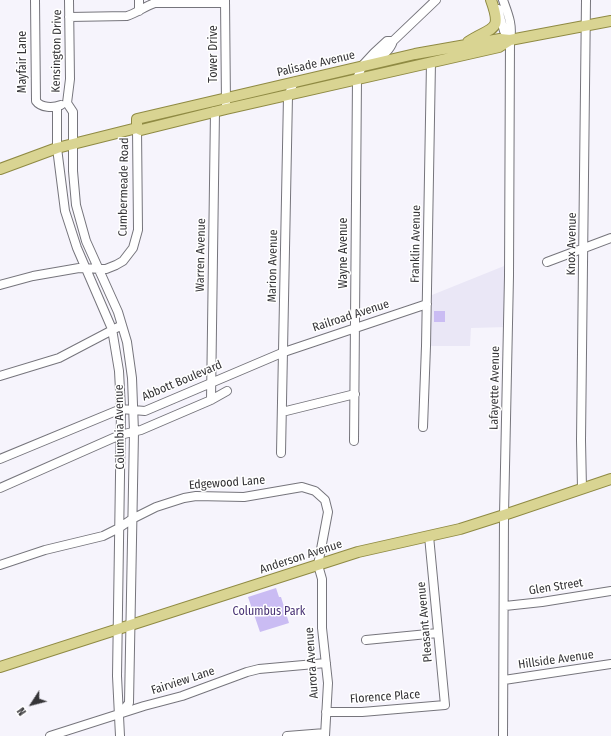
<!DOCTYPE html>
<html>
<head>
<meta charset="utf-8">
<style>
	body { margin:0 }
	#map { position:relative; width:611px; height:736px; overflow:hidden; background:#f6f4fc; font-family:"Fira Sans Condensed",sans-serif }
	canvas { display:block }
	.north { position:absolute; left:12px; top:684px; width:40px; height:40px; -webkit-text-stroke:3px #fff; paint-order:stroke; rotate:234deg; font-size:11px; font-weight:700; line-height:16px; text-align:center; color:#353437 }
	.north::after { content:''; display:block; margin:auto; width:14px; height:18px; background:#353437; clip-path:polygon(50% 0,100% 100%,50% 72%,0 100%) }
</style>
</head>
<body>
<div id="map">
<canvas width="611" height="736"></canvas>
<div class="north">N</div>
</div>
<script>
const g = document.querySelector('canvas').getContext('2d');
g.lineJoin = 'round';
function paint(path, color) {
  g.fillStyle = color;
  g.fill(path, 'evenodd');
}
function strokePath(path, color, width, dash) {
  g.strokeStyle = color;
  g.lineWidth = width;
  g.lineCap = dash ? 'butt' : 'round';
  g.setLineDash(dash || []);
  g.stroke(path);
}
function write(font, color, halo, rows, align = 'center') {
  g.font = font + ' "Fira Sans Condensed",sans-serif';
  g.lineWidth = 3;
  g.setLineDash([]);
  g.textBaseline = 'middle';
  g.strokeStyle = halo;
  g.fillStyle = color;
  for (const [text, x, y, turn = 0] of rows) {
    g.save();
    g.translate(x, y);
    g.rotate((+turn || 0) * Math.PI / 180);
    g.textAlign = isNaN(turn) ? turn : align;
    if (halo) g.strokeText(text, 0, 0);
    g.fillText(text, 0, 0);
    g.restore();
  }
}
paint(new Path2D(`
	M509,264L508,327L471,328L470,346H426L427,297Z`), '#eae7f6');
paint(new Path2D(`
	M434,311H445V322H434Z
	M276,588L279,597H281L289,623L260,632L248,597Z`), '#cabcf3');
const minor = new Path2D(`
	M35,0L36,101C41,108 53,108 61,105
	M69,0L70,79L67,103L73,112V171L76,205L86,241L118,312L127,342L132,378L134,432L129,703L119,715
	M139,0V11
	M225,0L226,104
	M503,0C508,14 513,25 510,40L509,276L504,515L503,736
	M498,9L504,31L510,40
	M69,17L127,16C137,13 145,6 155,3H225
	M372,61C381,57 390,51 393,41L436,0
	M57,107V148L65,211L77,248L112,329L119,371L121,409L117,676L120,736
	M547,262L611,238
	M0,285L33,276L79,268L106,269L116,265L123,261L133,248L138,230L137,128
	M0,376L59,358L122,325
	M211,400L215,111
	M282,412L355,394
	M423,427L426,346L431,62
	M354,441L357,79L362,66L374,53L387,41H393
	M281,453L288,96L294,82
	M0,459L121,409L145,411L284,352L427,304
	M0,488L120,435L141,430L211,400L227,391
	M582,489L581,440L586,0
	M0,565L45,550L103,536L119,528L132,519L156,507L184,498L196,496L244,497L302,487L315,491L325,500L328,512L318,565L322,579V628L328,683L325,736
	M505,606L542,602L611,591
	M366,640L438,633
	M504,680L611,664
	M326,712H362L445,705L429,536
	M50,736L144,706L182,696L247,672L259,669L326,663
	M287,736L325,733`);
const major = new Path2D(`
	M468,42C492,26 503,33 491,0
	M137,128V119L415,54L500,39L510,40L611,21
	M0,169L57,148L137,128L141,130L226,109L499,47L510,40
	M0,667L358,552L460,529L504,515L611,479`);
strokePath(minor, '#76757c', 10);
strokePath(major, '#8f8a43', 12);
strokePath(minor, '#fff', 8);
strokePath(major, '#d9d492', 10);
write('12px', '#353437', '#fff', [
	["Kensington Drive",57,51,-89],
	["Tower Drive",214,54,-90],
	["Mayfair Lane",23,62,-90],
	["Palisade Avenue",316,64,-13],
	["Cumbermeade Road",124,187,-89],
	["Franklin Avenue",416,244,-89],
	["Knox Avenue",572,244,-89],
	["Wayne Avenue",344,253,-90],
	["Warren Avenue",201,255,-89],
	["Marion Avenue",273,266,-89],
	["Railroad Avenue",351,316,-18],
	["Abbott Boulevard",182,381,-23],
	["Lafayette Avenue",495,388,-89],
	["Columbia Avenue",120,427,-91],
	["Edgewood Lane",227,483,-4],
	["Anderson Avenue",301,557,-18],
	["Glen Street",556,587,-9],
	["Pleasant Avenue",425,622,-95],
	["Hillside Avenue",556,660,-8],
	["Aurora Avenue",312,663,-94],
	["Fairview Lane",183,681,-18],
	["Florence Place",385,697,-4]
]);
write('12px', '#483274', '#fff', [
	["Columbus Park",269,612]
]);
</script>
</body>
</html>
